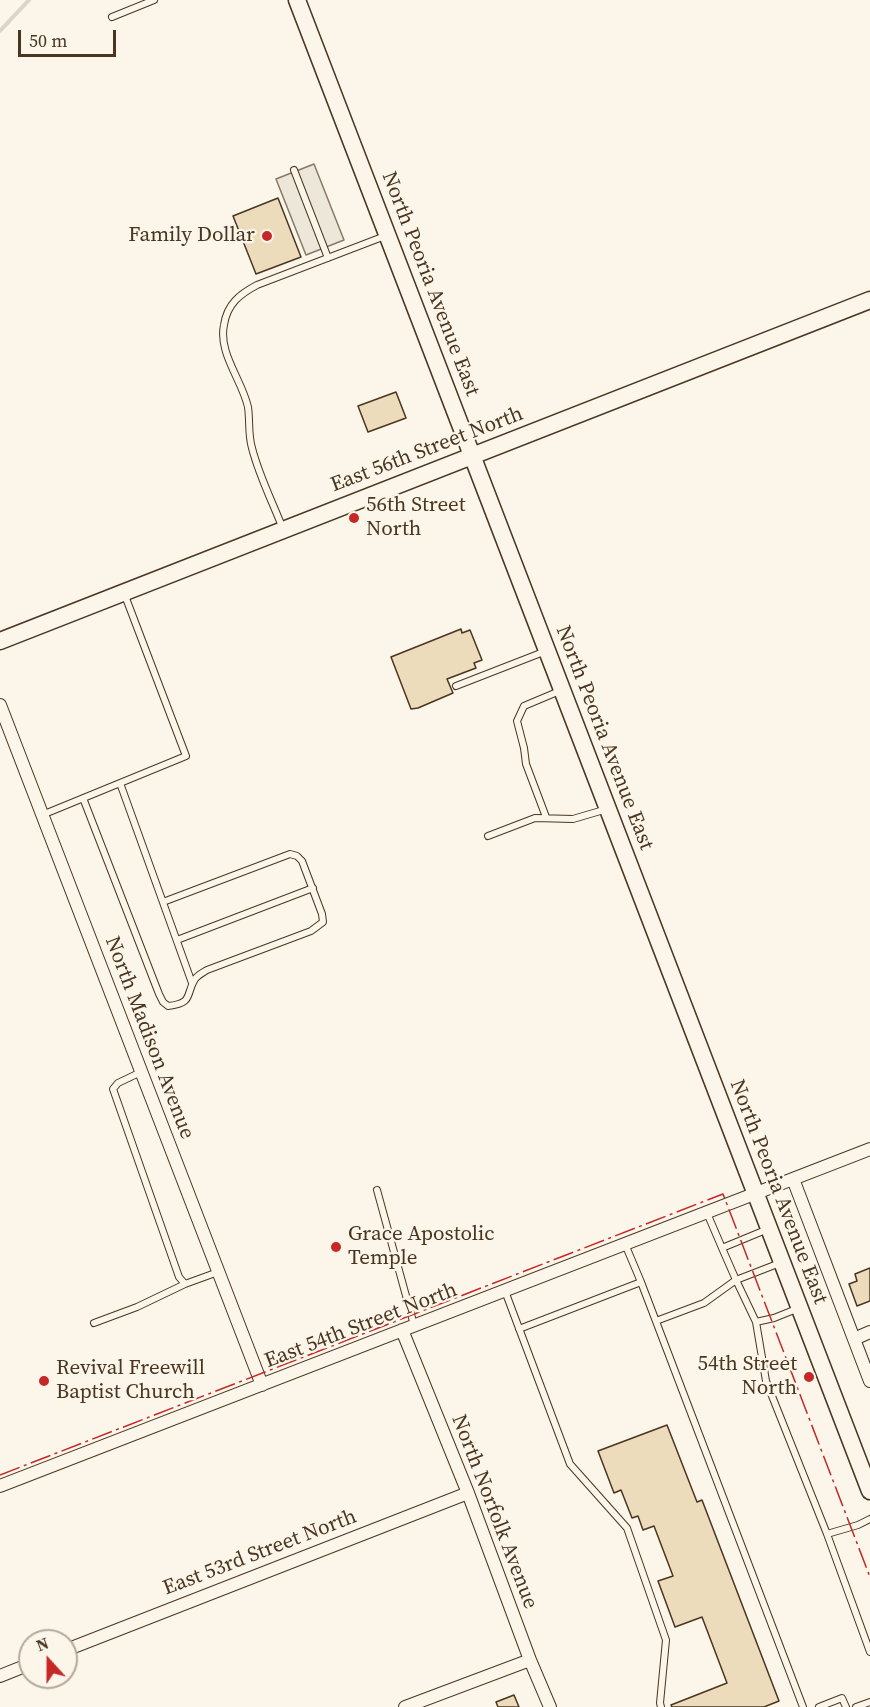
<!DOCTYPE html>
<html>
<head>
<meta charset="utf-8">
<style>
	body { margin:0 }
	#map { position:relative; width:870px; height:1707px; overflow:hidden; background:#fbf6e9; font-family:"Source Serif 4",serif }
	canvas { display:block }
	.north { position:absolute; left:18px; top:1629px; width:60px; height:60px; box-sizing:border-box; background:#fbf6e9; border:2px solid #b4a999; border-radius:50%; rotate:339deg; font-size:16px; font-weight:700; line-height:24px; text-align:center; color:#4a3520 }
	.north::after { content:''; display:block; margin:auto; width:21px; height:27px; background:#c62828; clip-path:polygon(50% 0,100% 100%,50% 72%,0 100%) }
	.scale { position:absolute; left:18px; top:30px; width:98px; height:27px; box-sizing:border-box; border:3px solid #4a3520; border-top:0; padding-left:8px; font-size:18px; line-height:21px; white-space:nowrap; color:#4a3520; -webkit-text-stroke:4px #fbf6e9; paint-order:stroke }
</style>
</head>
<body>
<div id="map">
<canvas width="870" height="1707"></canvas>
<div class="north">N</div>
<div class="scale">50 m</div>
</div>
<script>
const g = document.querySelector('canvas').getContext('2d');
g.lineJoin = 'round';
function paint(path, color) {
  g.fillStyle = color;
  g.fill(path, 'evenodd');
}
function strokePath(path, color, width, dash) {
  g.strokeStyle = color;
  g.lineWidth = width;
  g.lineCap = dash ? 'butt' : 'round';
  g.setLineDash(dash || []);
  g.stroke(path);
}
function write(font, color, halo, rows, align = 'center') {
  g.font = font + ' "Source Serif 4",serif';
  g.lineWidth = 4.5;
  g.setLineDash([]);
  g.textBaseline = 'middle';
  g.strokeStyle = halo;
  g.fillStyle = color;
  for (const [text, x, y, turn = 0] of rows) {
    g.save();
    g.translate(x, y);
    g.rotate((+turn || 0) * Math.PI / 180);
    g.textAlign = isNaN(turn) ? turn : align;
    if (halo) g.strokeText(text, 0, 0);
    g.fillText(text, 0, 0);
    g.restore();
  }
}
const parking = new Path2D(`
	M314,164L344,240L306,255L276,179Z`);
paint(parking, '#ede7d9');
strokePath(parking, '#887966', 1.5);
strokePath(new Path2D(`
	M0,31L29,0`), '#dcd4c6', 4);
const building = new Path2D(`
	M278,198L301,257L256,274L233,216Z
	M396,392L406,418L368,432L358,406Z
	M461,629L462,633L470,630L482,660L474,663L476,668L447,679L453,693L418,708L411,709L391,657Z
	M870,1268V1301L857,1306L849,1284L857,1281L855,1274Z
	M667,1425L697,1502L702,1500L779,1701L764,1707H672L671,1705L727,1683L702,1617L675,1627L658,1581L673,1576L654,1526L643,1530L638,1516L632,1518L621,1490L614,1493L598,1451Z
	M514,1695L519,1707H498L496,1702Z`);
paint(building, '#ecdcbc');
strokePath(building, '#4a3520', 1.5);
const lane = new Path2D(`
	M112,17L154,0
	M294,170L328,258
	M283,529C273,503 259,476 252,448C248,435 250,421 248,407C242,380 218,353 224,325C227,304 240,294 257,285L385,236
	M456,686L546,651
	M120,783L192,983
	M83,798L159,994L163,1002L168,1006C194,1003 185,995 195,979C198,975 202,973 207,970L311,931L323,922L322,914L302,861L297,856L290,854L163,902
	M42,815L186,756L124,593
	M546,817L526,764L524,748L517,721L524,706L562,690
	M488,836L535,818L573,819L607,809
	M177,940L313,888
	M141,1072L118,1083L113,1089L179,1277L185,1284L218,1272
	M377,1190L414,1325
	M707,1213L722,1248L768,1229
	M722,1248L736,1280L780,1263
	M641,1282L803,1707
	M505,1291L570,1464L627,1528L666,1640L660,1703L661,1707
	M656,1321L704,1303L736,1280L756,1322L774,1318L799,1308
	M756,1322L766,1381L827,1534L858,1525L870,1519
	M94,1323L137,1307L185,1284
	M519,1329L641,1282L625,1244
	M827,1534L870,1652
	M819,1707L842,1698L846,1707
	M856,1707L870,1702`);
const street = new Path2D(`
	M0,705L262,1385
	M793,1179L870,1381
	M402,1330L468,1493L530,1660L550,1707
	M854,1339L870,1332
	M0,1486L870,1149
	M66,1650L468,1493
	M0,1676L30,1664
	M405,1707L530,1660`);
const secondary = new Path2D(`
	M297,0L870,1491
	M0,641L870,300`);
strokePath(lane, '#4a3520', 8);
strokePath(street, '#4a3520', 14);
strokePath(secondary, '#4a3520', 19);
strokePath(lane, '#fbf6e9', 6);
strokePath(street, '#fbf6e9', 12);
strokePath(secondary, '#fbf6e9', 16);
strokePath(new Path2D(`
	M0,1475L723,1194L870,1577`), '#c62828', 1.5, [21, 4.5, 3, 4.5]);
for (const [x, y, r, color] of [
	[267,236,6,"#c62828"],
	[354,518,6,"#c62828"],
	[336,1247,6,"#c62828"],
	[809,1377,6,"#c62828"],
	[44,1381,6,"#c62828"]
]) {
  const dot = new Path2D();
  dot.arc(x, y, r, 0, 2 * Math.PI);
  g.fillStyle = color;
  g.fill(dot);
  strokePath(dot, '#fbf6e9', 2);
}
write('21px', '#4a3520', '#fbf6e9', [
	["Family Dollar",255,236,"right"],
	["56th Street",366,506],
	["North",366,530],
	["Grace Apostolic",348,1235],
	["Temple",348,1259],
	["54th Street",797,1365,"right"],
	["North",797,1389,"right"],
	["Revival Freewill",56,1369],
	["Baptist Church",56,1393]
], 'left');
write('21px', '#4a3520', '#fbf6e9', [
	["North Peoria Avenue East",430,284,69],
	["East 56th Street North",427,450,-21],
	["North Peoria Avenue East",604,738,69],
	["North Madison Avenue",149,1038,69],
	["North Peoria Avenue East",778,1192,69],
	["East 54th Street North",361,1326,-21],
	["North Norfolk Avenue",494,1512,69],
	["East 53rd Street North",260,1553,-21]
]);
</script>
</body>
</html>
